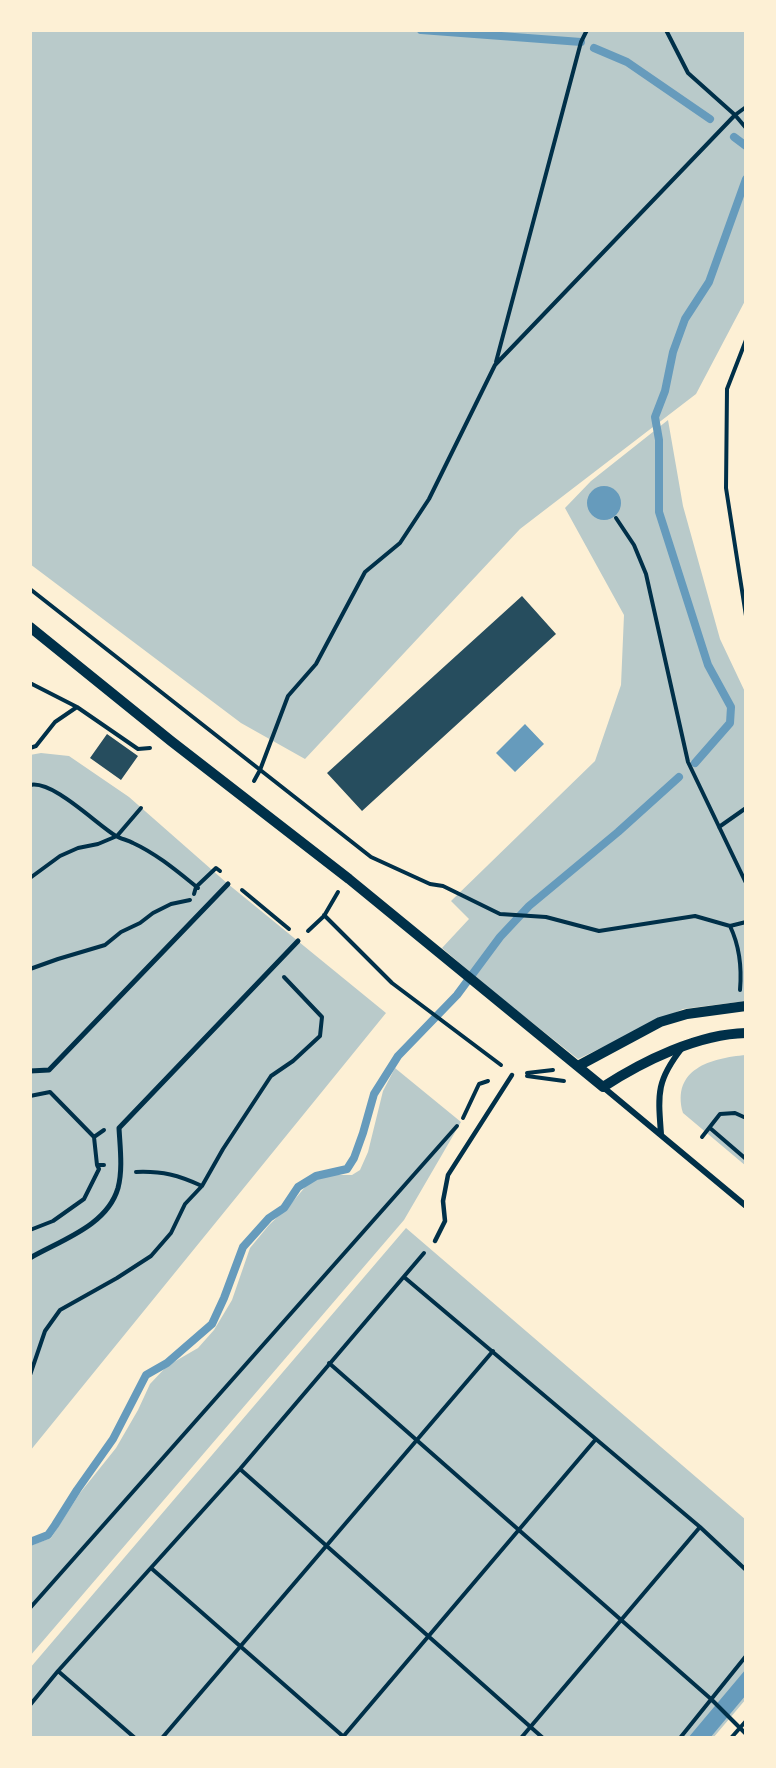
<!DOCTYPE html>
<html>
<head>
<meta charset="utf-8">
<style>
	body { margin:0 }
	#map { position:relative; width:776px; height:1768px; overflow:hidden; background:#fdf0d5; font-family:Overpass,sans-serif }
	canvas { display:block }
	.frame { position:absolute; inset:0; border:32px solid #fdf0d5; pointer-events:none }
</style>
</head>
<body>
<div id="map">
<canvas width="776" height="1768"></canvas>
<div class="frame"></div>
</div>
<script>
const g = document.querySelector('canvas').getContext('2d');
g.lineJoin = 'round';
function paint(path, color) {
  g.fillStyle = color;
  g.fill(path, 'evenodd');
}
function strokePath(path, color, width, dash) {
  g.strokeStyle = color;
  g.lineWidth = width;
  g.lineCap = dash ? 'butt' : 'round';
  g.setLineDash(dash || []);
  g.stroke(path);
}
paint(new Path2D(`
	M30,30H746V299L696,394L520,529L305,759L241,723L30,564Z
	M668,420L683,506L720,639L746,694V1001L683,1009L578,1059L491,990L442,948L469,919L451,901L595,761L621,685L624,615L565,508L591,481Z
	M41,753L69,756L129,797L228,884L386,1013L30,1451V755Z
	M746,1055V1166L683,1113C671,1069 711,1058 746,1055Z
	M395,1068L461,1122L404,1220L30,1656V1546L51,1538L80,1493L116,1448L138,1410L150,1384L167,1366L198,1348L214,1330L232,1300L250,1248L269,1225L289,1206L306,1186L323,1175H352L360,1170L368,1152L383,1091Z
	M406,1228L746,1520V1699L713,1738H30V1668Z`), '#b9caca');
paint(new Path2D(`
	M587 503a17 17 0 1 1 34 0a17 17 0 1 1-34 0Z
	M525,724L544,744L515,772L496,753Z
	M746,1669V1695L710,1738H688Z`), '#669bbc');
strokePath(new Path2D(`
	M421,30L581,42
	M594,48L627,62L710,119
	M734,137L746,146
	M695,763L730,723L731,707L708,665L659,512V440L655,417L665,391L673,352L685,319L709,282L746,179
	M30,1542L48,1535L55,1525L77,1490L113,1439L146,1375L167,1363L212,1324L224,1298L243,1247L269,1218L284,1208L298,1187L316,1176L347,1169L354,1158L363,1133L374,1094L398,1056L457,995L500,937L529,906L618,832L679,777`), '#669bbc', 8);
paint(new Path2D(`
	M522,596L556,634L362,811L327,773Z
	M107,734L138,756L121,780L90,758Z`), '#264d5e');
strokePath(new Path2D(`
	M666,30L688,73L735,115L746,128
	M746,340L727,389L726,488L746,616
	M496,362L581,42L587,30
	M616,518L634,545L646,574L688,762L746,883
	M30,589L371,857L430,884L443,886L500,914L546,917L599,931L695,916L730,926L746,922
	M30,683L77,707
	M30,748L36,746L55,722L77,707L138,749L150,748
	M254,781L260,770L288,696L316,664L365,572L400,543L429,499L495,365L735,115L746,107
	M30,785C53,780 96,824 116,836C121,839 128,840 133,843C157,854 178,872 198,888
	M719,827L746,808
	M30,878L60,856L78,848L98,844L117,836L141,808
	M242,890L289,929
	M194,894L196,887L216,868L220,871
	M324,915L392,983L501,1065
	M730,926C740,947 742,967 740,990
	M308,931L324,916L338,892
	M30,969L58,959L105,945L121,932L140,923L153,913L171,904L190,900
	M527,1073L553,1070
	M527,1076L564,1081
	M30,1096L50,1092L94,1137L104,1130
	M463,1118L479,1084L488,1081
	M710,1128L746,1159
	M94,1137L97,1165
	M702,1137L720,1114L735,1113L746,1118
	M136,1172C163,1171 178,1175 202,1186
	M30,1230L53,1221L84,1199L99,1169L97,1165H104
	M404,1277L700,1527L746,1570
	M329,1363L711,1699L746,1734
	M30,1375L45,1331L60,1310L117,1278L151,1256L171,1233L185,1204L202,1186L223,1149L271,1076L293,1061L320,1036L322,1017L284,977
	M240,1469L543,1738
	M151,1568L345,1738
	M30,1608L457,1126
	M58,1671L135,1738
	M30,1705L58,1671L240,1469L424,1253
	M162,1738L493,1351
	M342,1738L596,1439
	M521,1738L700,1527
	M680,1738L746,1656
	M731,1738L746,1721`), '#003049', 4);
strokePath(new Path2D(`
	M435,1241L445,1221L443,1201L448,1175L512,1075`), '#003049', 4.5);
strokePath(new Path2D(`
	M30,1071L49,1070L228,884
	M30,1258C61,1240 107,1226 118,1188C123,1169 120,1147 119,1128L298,941`), '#003049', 5);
strokePath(new Path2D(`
	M603,1087L746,1206
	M661,1134C658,1094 656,1081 682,1048`), '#003049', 6);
strokePath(new Path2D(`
	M30,627L171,741L349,879L603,1087C643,1061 698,1034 746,1033
	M578,1066L660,1022L687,1014L746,1006`), '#003049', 10);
</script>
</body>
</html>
